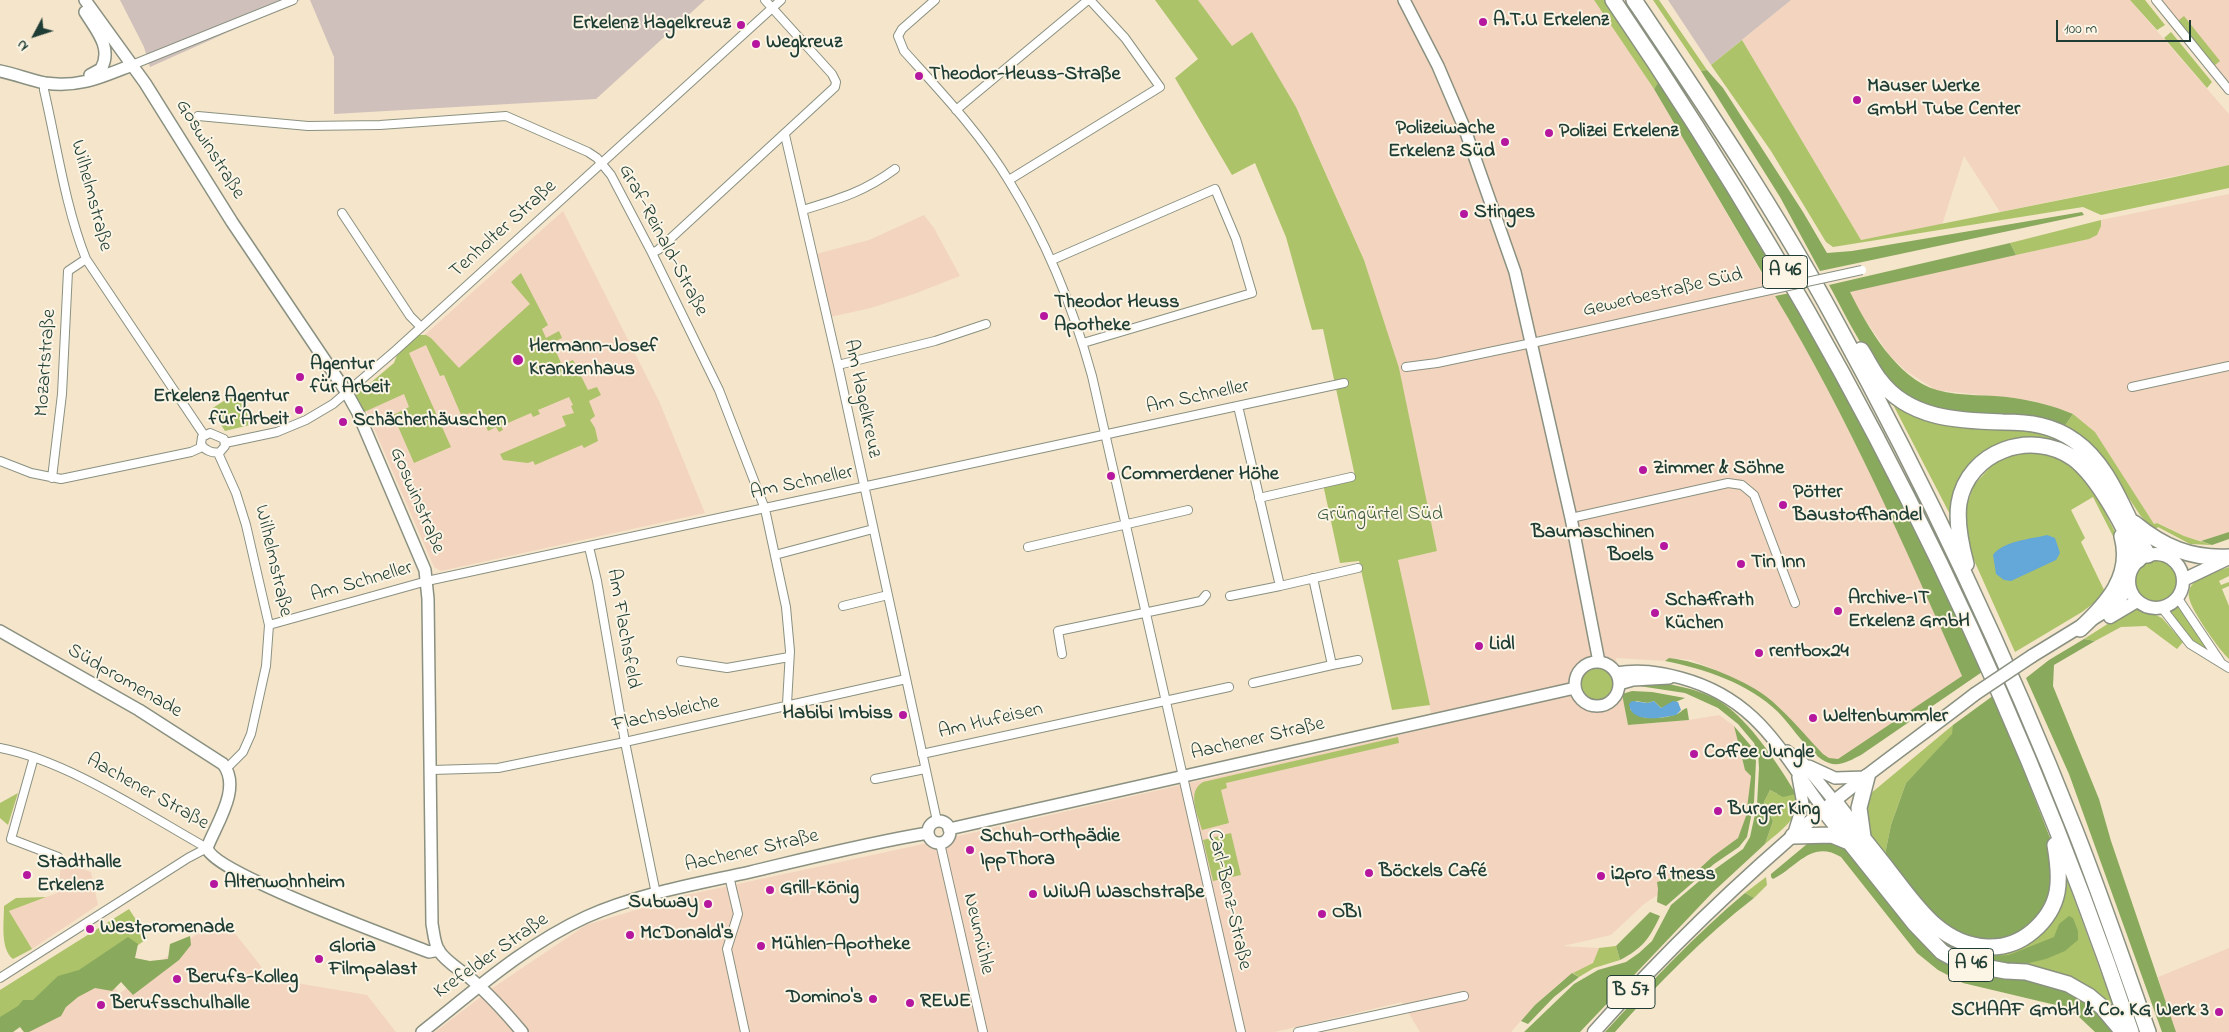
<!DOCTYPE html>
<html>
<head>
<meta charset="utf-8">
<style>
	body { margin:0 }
	#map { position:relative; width:2229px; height:1032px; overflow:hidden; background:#f5e5cb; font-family:"Indie Flower",sans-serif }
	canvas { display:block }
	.north { position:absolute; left:10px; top:10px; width:50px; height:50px; -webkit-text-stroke:4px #fcf5e5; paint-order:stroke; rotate:230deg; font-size:14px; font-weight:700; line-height:20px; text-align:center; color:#1f3d34 }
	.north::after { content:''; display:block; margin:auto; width:18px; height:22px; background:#1f3d34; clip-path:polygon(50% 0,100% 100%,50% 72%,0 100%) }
	.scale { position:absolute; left:2056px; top:20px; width:135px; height:22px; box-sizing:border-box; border:2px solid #1f3d34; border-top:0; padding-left:6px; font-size:15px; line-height:18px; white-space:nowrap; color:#1f3d34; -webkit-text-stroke:4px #fcf5e5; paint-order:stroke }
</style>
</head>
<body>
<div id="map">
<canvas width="2229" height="1032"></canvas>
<div class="north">N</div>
<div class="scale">100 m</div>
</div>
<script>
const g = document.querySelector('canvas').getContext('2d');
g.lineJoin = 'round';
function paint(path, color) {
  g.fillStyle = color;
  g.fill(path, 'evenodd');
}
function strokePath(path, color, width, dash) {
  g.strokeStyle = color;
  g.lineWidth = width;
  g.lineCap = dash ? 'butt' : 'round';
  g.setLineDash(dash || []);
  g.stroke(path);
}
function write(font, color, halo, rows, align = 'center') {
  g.font = font + ' "Indie Flower",sans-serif';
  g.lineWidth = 4;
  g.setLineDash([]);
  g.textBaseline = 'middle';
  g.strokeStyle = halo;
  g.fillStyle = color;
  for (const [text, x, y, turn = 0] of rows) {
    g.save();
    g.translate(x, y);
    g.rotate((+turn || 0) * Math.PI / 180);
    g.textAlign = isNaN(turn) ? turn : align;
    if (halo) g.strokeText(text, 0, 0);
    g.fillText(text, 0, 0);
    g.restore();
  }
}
paint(new Path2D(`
	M1198,0H1594L1654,89L1799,337L1832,397L1895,524L1962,676L1838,760L1829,758L1823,754L1770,699L1716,670L1691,660L1670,658L1665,661L1616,658L1628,725L1689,720L1719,715L1734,726L1745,770L1751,776L1746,816L1738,838L1712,857L1696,872L1687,875L1644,904L1611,935L1563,946L1599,948L1593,963L1562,981L1535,1005L1511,1032H1420L1402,1002L1275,1032H435L491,989L586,925L682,896L928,843L1434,727L1398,560L1437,550L1388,336L1364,260L1296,107L1252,32L1232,46Z
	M1791,0H2130L2229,114V165L2000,212L1964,156L1942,225L1861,240L1742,40Z
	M2161,0H2229V82L2215,65Z
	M2229,194V532L2201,541L2184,536L2158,523L2154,524L2095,432L2073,414L2035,401L1936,390L1906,371L1890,356L1860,312L1849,291L2089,239L2101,226V220Z
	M563,211L659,401L705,513L441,571L434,567L360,396L361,392Z
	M924,215L934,228L960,276L914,294L871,308L830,317L816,254L869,240Z
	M63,862L91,872L98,905L32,949L9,911L57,893L60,888V871Z
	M225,921L260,965L267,978L367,995L396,1032H23L21,1029L107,974L119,994L209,924Z
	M2229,948V1032H2175L2158,977Z`), '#f3d4bf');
paint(new Path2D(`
	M120,0H300L150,67L144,47Z
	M310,0H705L596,99L334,114V57Z
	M1668,0H1791L1711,65Z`), '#cfc0bb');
paint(new Path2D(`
	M1155,0H1198L1232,46L1252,32L1296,107L1364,260L1399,368L1437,551L1398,560L1430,705L1392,710L1359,561L1340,563L1323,484L1355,476L1323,329L1312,330L1286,237L1255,163L1232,175L1175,78L1198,59Z
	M1594,0H1608L1660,79L1654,89Z
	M1653,0H1659L1707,70L1701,71Z
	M2130,0H2145L2165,25L2157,30Z
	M2184,16L2220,61L2215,65L2178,21Z
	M2171,32L2212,82L2207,88L2164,38Z
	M1742,40L1861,240L2170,178L2229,165V188L2101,215L2083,207L1833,247L1826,242L1771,151L1711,65Z
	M2101,220V226L2097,235L2089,239L2016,255L2010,243Z
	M521,273L548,325L542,329L546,338L559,331L562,338L552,343L562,365L573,360L588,390L597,387L601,395L589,401L595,416L590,420L595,428L598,441L584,448L582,445L535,465L533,461L528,463L503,460L500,454L566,426L562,416L574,413L571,406L573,405L569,397L538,410L540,414L533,417L531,413L501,426L503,430L499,432L496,427L488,431L482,418L470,413L462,417L444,375L440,376L426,345L409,353L451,447L414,463L393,415L409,407L404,394L362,413L355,399L356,395L394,363L399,350L418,335H426L431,338L459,368L530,304L511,282Z
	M1886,391L2056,433L2098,468L2053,444L1981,459L1956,526Z
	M238,392L258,423L225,431L211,409Z
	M2073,414L2095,432L2154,524L2157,523L2184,536L2212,545L2190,544L2158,527L2154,531L2140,515L2115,477L2064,427Z
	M2024,452H2043L2069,461L2093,488L2120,542L2117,544L2093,497L2071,510L2085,538L2081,542L2105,592L2098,600L2082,612L2015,652L1969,549L1964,524L1965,510L1974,485L1992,465L2002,458Z
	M2134 581a22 22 0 1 1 44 0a22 22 0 1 1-44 0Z
	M2229,567V576L2219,581L2221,585L2229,582V586L2222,589L2229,606V659C2220,651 2190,609 2189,597C2188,594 2189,589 2191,586C2199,575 2217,572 2229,567Z
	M2179,605L2211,652C2192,644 2179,627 2169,611Z
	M2139,607L2162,618L2183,642L2177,649L2146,626L2121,627L2095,641L2084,639L2128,611Z
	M1580 683a17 17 0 1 1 34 0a17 17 0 1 1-34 0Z
	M1953,725V734L1906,783L1891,825L1885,854C1869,833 1857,820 1870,794Z
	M1398,737L1399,743L1226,783L1227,788L1221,790L1229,823L1202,830C1198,815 1186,792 1203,782Z
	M1770,790L1777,794H1796C1802,818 1781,830 1765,844L1773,821L1764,802Z
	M18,793L8,825L0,818V803Z
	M1231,833L1241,875L1213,881L1203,840Z
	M1857,839L1952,945L1969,951L2064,871L2119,1022L1948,952Z
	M1766,877L1767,885L1754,898L1745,893Z
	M46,897L9,911L32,949L13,959C0,949 4,922 4,906L16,898Z
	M129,909L148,938L114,962L0,1025V990Z
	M1616,946L1620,960L1594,968L1579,977L1573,973L1593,963L1599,948Z`), '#acc369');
paint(new Path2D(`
	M1707,70L1723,88L1803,212L1827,253L1852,251L2082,212L2084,215L1820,271L1780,197L1701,71Z
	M1660,79L1780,277L1767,281L1654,89Z
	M2010,243L2016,255L1850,292C1867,326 1897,379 1937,390C1962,397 1989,394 2014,398C2035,401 2054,406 2073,414L2064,427C2022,422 1929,418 1898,390C1867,362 1849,321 1829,285Z
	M1790,293L1855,409L1906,507L1982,672L1861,755C1851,760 1840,767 1829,763C1810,756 1793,727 1778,712C1748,683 1705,669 1665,661L1669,658C1699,661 1749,681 1772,701C1790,717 1806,736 1823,754L1829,758L1838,759L1962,676C1905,547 1848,417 1775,296Z
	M2229,532V539L2212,545L2201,541Z
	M2084,639L2095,641L2054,665L2053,686L2099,799L2111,841L2176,1032H2162L2069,774L2026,678L2049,660Z
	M1639,682C1662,681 1702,689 1721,702C1749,720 1779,765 1796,794L1783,797L1770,790L1764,802L1773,821L1765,844L1713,892L1580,1032H1524L1574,984L1598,970L1626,962L1639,953L1652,941L1671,905L1704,877L1743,849L1750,837L1757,805L1759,768L1758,753L1754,743L1738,724L1718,708L1685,693L1639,686Z
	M1632,691L1652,692L1685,698L1661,708L1654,701L1648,703L1636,701L1630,709C1638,721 1661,719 1674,715C1680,714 1681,710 1687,708L1689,720L1628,725L1622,694Z
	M1994,695L2054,848L2052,899L2019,938L1996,943L1950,934L1916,898L1898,869L1885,854L1891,825L1906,783L1952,734L1953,725Z
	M1734,726L1751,746L1756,761L1754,802L1747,837L1739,847L1714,864L1666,906L1657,902L1658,889L1657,882L1696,872L1712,857L1738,838L1746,816L1751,776L1745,770Z
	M1813,839L1840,840L1928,944L2010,976L2074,990L2117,1032H2095L2076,1014L2064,1007L1963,983L1938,970L1917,953L1841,857C1812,839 1797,867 1773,879L1771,877V874Z
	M1745,893L1754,898C1703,937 1658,984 1615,1032H1605C1649,984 1695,935 1745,893Z
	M1650,912L1660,916C1650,938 1642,949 1620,960L1616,946Z
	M2069,916L2073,918L2078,931V940L2065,951L2046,959L2020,965L1974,958L1961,954L1962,951L1965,950L1990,956L2009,955L2054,937L2059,924Z
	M190,936L191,945L179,960L133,995L121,982L112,991L95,988L78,997L66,1007L61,1016L29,1032H24L20,1027L13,1032H0V1017L18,1006L23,1000H33L58,976L79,970L128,937L138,944L135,958L150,961L168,959L170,944Z
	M1572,973L1579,977L1554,997L1528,1024L1521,1021L1535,1005Z`), '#89a95d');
paint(new Path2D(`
	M2047,535L2055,538L2060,553L2056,560L2011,581L2004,580L1996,574L1993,555C2003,541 2031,539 2047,535Z
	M1632,701L1648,703L1654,701L1661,708L1673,701L1678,702L1681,710L1676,715C1662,718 1631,724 1629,704Z`), '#64a7d9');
const street = new Path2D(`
	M935,0L902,29L898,36L904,51C940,91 981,134 1009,181C1047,242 1073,307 1092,376L1241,1032
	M2156,0L2229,90
	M132,65L293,0
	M44,83V90C57,146 65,206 86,259L204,435
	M956,110L1088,0
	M198,116L308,126L380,125L506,116L588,152L597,158L611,175L652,253L719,390L765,509L786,607L790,651L787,704
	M785,135L838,365L937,821
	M1009,180L1160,87L1125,38L1090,0
	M803,210C839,199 864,192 895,169
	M342,213L410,316L421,327
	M652,253L658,250L835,87L836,82L832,74L765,0
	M1052,260L1215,189L1236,239L1252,293L1083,343
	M838,365L935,341L986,324
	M1406,367L1437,363L1532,343L1747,295
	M2132,387L2229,366
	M1238,406L1280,586L1358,568
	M210,433L224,439L225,446L220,452C213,454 204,450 201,444L202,437Z
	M225,443L277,432L306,420L333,404L396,350L781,0
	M218,453L236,493L246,525L269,625L266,666L251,734L243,752L226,769
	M0,461L31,473L61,479L191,452L202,447
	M52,478L62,394L68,271L86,259
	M1259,498L1351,477
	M1571,518L1728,483L1742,485L1754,495L1795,603
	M589,547L597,581L625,742L656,894
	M1028,547L1188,510
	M775,555L873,529
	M1313,578L1332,665L1358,660
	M1230,596L1280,586
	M2177,597L2220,661
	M843,606L888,595
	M2162,608L2190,644L2229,668
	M269,625L427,581L1344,383
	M1062,654L1058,631L1201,601L1206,595
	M681,661L727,668L789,657
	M1253,683L1332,665
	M0,748C68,761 146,814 207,848
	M922,754L1229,687
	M34,757L11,839L58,857
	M432,770L498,768L625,742L906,679
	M875,779L925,769
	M940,843L983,1032
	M729,876L738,914L727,949L745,1032
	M0,978L188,858L207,848
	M1298,1032L1464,996`);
const secondary = new Path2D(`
	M85,0L145,83L232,222L347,393L358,413L425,570L428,599L432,924C434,933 434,943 439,951C446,962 461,970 471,979C490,995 506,1013 522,1032
	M1404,0L1438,66L1464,127L1515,272L1571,518L1599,662
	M85,12C96,30 113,48 101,69L90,75
	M0,71C15,74 30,80 45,83C79,88 101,77 132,65
	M0,631L139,710L223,764C242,788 216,824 207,848C214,873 396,939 429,952L439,950
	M1575 684a22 22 0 1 1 44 0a22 22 0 1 1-44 0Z
	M1616,673C1639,669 1658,672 1681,678C1758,699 1780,751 1824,810
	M1619,684L1633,680L1669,678
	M1787,751L1803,763L1835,802
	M1809,766L1835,778L1867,777
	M928 832a11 11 0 1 1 22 0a11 11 0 1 1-22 0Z
	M949,829L1575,688
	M1793,836L1803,804L1798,777
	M422,1032C474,991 525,945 586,917C637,894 696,884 750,872C809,858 868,843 928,833`);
const primary = new Path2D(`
	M2129 581a27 27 0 1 1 54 0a27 27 0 1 1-54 0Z
	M2183,580L2229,558
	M2110,617L2137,601
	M2032,656L2112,607L2129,588
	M1594,1032C1664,953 1741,879 1822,811C1870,771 1925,733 1975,694`);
const highway = new Path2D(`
	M1613,0C1833,323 2006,661 2131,1032
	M1634,0C1704,104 1775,209 1835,320C1925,484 2006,655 2075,830C2101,896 2124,964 2148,1032
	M1861,350C1867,359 1872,370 1879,379C1908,419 1959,421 2003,422C2029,422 2053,425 2075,441C2112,467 2125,518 2148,555
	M2134,523C2163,547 2191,559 2229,557
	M1966,564C1961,545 1956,523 1959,503C1968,451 2031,429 2073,458C2098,476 2127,531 2138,560
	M2080,629C2107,604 2133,576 2122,536
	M1835,802C1852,825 1871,848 1889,871C1915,904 1940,945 1987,947C2005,948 2020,942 2033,931C2062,906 2061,880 2055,845
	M1824,810L1915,924L1942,952L1962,963L2006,971L2026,972L2068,984L2089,996L2102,1007L2123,1032
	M1793,836L1832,835L1849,842
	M1863,837L1859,808L1867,777`);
strokePath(street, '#8a9180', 10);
strokePath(secondary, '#8a9180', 14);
strokePath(primary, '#8a9180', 15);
strokePath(highway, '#8a9180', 18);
strokePath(street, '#fff', 8);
strokePath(secondary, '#fff', 11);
strokePath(primary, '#fff', 12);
strokePath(highway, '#fff', 15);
const streetBridge = new Path2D(`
	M1747,295L1862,270`);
const primaryBridge = new Path2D(`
	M1975,694L2032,656`);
strokePath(streetBridge, '#8a9180', 10, []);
strokePath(primaryBridge, '#8a9180', 15, []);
strokePath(streetBridge, '#fff', 8);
strokePath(primaryBridge, '#fff', 12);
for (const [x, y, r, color] of [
	[1483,22,5,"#b5179e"],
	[741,25,5,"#b5179e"],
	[756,44,5,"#b5179e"],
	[919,76,5,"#b5179e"],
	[1857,100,5,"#b5179e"],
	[1549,133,5,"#b5179e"],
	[1505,142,5,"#b5179e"],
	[1464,214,5,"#b5179e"],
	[1044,316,5,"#b5179e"],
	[518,360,6,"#b5179e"],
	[300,377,5,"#b5179e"],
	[299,410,5,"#b5179e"],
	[343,422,5,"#b5179e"],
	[1643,470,5,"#b5179e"],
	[1111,476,5,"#b5179e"],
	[1783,505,5,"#b5179e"],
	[1664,546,5,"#b5179e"],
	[1741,564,5,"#b5179e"],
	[1838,611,5,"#b5179e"],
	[1655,613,5,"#b5179e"],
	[1479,646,5,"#b5179e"],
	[1759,653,5,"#b5179e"],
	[903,715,5,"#b5179e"],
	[1813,718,5,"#b5179e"],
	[1694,754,5,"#b5179e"],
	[1718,811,5,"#b5179e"],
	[970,850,5,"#b5179e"],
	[1369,873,5,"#b5179e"],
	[27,875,5,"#b5179e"],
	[1601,876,5,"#b5179e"],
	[214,884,5,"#b5179e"],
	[770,890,5,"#b5179e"],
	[1033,894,5,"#b5179e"],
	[708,904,5,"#b5179e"],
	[1322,914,5,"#b5179e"],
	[90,929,5,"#b5179e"],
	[630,935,5,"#b5179e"],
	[761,946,5,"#b5179e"],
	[319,959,5,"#b5179e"],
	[177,979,5,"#b5179e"],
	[873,999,5,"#b5179e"],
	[910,1003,5,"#b5179e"],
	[101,1005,5,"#b5179e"],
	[2219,1012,5,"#b5179e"]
]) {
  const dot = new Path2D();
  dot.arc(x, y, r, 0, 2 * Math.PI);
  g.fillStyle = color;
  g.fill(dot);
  strokePath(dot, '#fcf5e5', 2);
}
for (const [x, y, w] of [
	[1785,272,45],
	[1971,965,45],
	[1631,992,48]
]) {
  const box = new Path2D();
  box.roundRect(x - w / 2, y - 16.5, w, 33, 4);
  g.fillStyle = '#fcf5e5';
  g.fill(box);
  strokePath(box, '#1f3d34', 1);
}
write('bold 19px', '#1f3d34', null, [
	["A 46",1785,272],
	["A 46",1971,965],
	["B 57",1631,992]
]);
write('bold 20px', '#1f3d34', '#fcf5e5', [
	["A.T.U Erkelenz",1493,22],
	["Erkelenz Hagelkreuz",731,25,"right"],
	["Wegkreuz",766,44],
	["Theodor-Heuss-Straße",929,76],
	["Mauser Werke",1867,88],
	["GmbH Tube Center",1867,111],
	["Polizeiwache",1495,130,"right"],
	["Erkelenz Süd",1495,153,"right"],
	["Polizei Erkelenz",1559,133],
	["Stinges",1474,214],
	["Theodor Heuss",1054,304],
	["Apotheke",1054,327],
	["Hermann-Josef",529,348],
	["Krankenhaus",529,371],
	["Agentur",310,366],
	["für Arbeit",310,389],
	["Erkelenz Agentur",289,398,"right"],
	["für Arbeit",289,421,"right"],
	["Schächerhäuschen",353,422],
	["Zimmer & Söhne",1653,470],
	["Commerdener Höhe",1121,476],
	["Pötter",1793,494],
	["Baustoffhandel",1793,517],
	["Baumaschinen",1654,534,"right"],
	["Boels",1654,557,"right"],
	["Tin Inn",1751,564],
	["Archive-IT",1848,600],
	["Erkelenz GmbH",1848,623],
	["Schaffrath",1665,602],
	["Küchen",1665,625],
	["Lidl",1489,646],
	["rentbox24",1769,653],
	["Habibi Imbiss",893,715,"right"],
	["Weltenbummler",1823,718],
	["Coffee Jungle",1704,754],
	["Burger King",1728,811],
	["Schuh-Orthpädie",980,838],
	["IppThora",980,861],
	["Stadthalle",37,864],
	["Erkelenz",37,887],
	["Böckels Café",1379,873],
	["i2pro fitness",1611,876],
	["Altenwohnheim",224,884],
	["Grill-König",780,890],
	["WiWA Waschstraße",1043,894],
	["Subway",698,904,"right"],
	["OBI",1332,914],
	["Westpromenade",100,929],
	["McDonald's",640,935],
	["Mühlen-Apotheke",771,946],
	["Gloria",329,948],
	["Filmpalast",329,971],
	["Berufs-Kolleg",187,979],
	["Domino's",863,999,"right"],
	["REWE",920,1003],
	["Berufsschulhalle",111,1005],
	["SCHAAF GmbH & Co. KG Werk 3",2209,1012,"right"]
], 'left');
write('20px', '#1f3d34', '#fcf5e5', [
	["Goswinstraße",209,150,58],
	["Wilhelmstraße",90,196,75],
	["Tenholter Straße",504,230,-42],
	["Graf-Reinald-Straße",662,241,62],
	["Gewerbestraße Süd",1663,294,-13],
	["Mozartstraße",47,363,-86],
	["Am Schneller",1198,398,-12],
	["Am Hagelkreuz",861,399,78],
	["Am Schneller",802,484,-12],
	["Goswinstraße",416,501,67],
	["Wilhelmstraße",272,561,77],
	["Am Schneller",362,583,-16],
	["Am Flachsfeld",622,629,80],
	["Südpromenade",124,682,30],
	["Flachsbleiche",666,715,-13],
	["Am Hufeisen",991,722,-13],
	["Aachener Straße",1258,740,-13],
	["Aachener Straße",147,793,29],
	["Aachener Straße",752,852,-13],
	["Carl-Benz-Straße",1228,900,77],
	["Neumühle",977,934,77],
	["Krefelder Straße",492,957,-35]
]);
write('20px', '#425e41', '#fcf5e5', [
	["Grüngürtel Süd",1380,516]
]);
</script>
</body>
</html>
